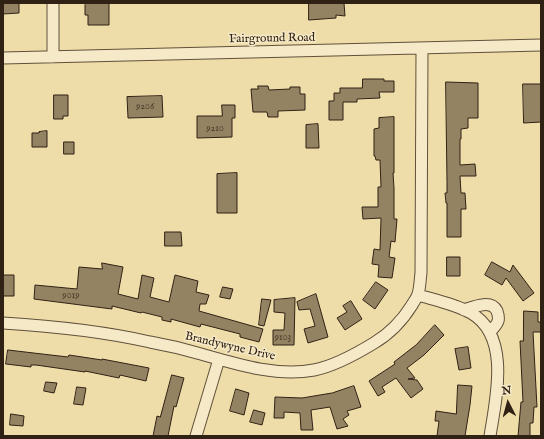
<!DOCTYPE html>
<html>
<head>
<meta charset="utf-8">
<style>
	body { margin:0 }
	#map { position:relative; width:544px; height:439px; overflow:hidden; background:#efdda9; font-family:"IM FELL English",serif }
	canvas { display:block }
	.frame { position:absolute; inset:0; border:4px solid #302115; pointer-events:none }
	.north { position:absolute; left:488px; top:383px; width:40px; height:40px; -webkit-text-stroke:3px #f5e9c7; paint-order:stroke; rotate:354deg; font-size:11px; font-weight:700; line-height:16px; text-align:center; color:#302115 }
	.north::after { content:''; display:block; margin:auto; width:14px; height:18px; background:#302115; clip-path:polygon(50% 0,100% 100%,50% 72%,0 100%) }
</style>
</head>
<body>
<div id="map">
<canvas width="544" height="439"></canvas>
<div class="frame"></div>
<div class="north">N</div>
</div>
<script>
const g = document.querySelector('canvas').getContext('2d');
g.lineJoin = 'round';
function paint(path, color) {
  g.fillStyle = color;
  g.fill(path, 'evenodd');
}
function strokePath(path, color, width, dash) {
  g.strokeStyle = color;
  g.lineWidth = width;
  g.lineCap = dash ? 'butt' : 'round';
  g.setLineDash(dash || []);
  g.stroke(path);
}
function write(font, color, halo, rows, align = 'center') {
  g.font = font + ' "IM FELL English",serif';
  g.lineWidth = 3;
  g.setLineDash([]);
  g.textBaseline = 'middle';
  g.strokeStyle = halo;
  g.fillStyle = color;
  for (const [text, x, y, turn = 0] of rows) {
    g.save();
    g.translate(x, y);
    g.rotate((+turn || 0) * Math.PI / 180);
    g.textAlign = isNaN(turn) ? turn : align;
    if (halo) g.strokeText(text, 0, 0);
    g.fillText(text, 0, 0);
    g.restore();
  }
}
const building = new Path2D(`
	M3,3H19V13L3,14Z
	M87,3H109V25H88V15H85V5Z
	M309,3H344L345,16L336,15V18L309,20Z
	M363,79H384V81H394V92H379L380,98L357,99V102H343V120H329V101H334V93H340V88H362Z
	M446,82L478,83V118H468V128L461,129V139H460V165L475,164L476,176H460L461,193H465L466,209H461V237H447V203H446L445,193H447V182Z
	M523,84H541V122L524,123Z
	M258,86H268L269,90L290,89V87H300V94H305V110L278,111V117H268L267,112H253L251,89H258Z
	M54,95H68V116H63V119H54Z
	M162,96L163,117L128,118L127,97Z
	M222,105H235V118H232V137L197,138V116H222Z
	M394,117V173H393L394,188V219H397L395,242L391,241L389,257L395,258L392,278L378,277L379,265L372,264L374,249L380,250L381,218L363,219L362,207H378V187H381L380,160H376L375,156H374V129L379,128V118Z
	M318,124L319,148H306V125Z
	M47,131V147H32V133H39V132Z
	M64,142H74V154H64Z
	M237,173V213H217V174Z
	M165,232H181L182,246H165Z
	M447,257H460V276H447Z
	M492,262L510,272L513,265L534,293L523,301L506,278L502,285L485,275Z
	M102,263L123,267L118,294L138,299L142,275L154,278L150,297L169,302L175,275L198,281L196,292L209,295L206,304H200L199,311L263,329L259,342L240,337V334L201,324L200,327L171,319V322L162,320V317L142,312L141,313L112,306V309L34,299L35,285L77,289L79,267L102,269Z
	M3,275H14V296H3Z
	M376,282L388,290L375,309L363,300Z
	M223,287L233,289L230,299L220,297Z
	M316,294L328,337L308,343L304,329L315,326L310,309L299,310L297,302Z
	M295,298L294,345H273V330H284L285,313L274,312V300Z
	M262,299L271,300L264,326L259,325Z
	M351,301L362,319L345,330L337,318L347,312L343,306Z
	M524,311L538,312V322H541V332H533L537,407H534L533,423H530V436H518L521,402H523L520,341H523Z
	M435,325L444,335L424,355L407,368L415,378L408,379L417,380L423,389L411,398L396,378L382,387L385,392L378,396L369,381L395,364L394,362L416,345Z
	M468,347L471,368L459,370L455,349Z
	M8,350L68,357L69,355L102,360V359L149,368L146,381L120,375L119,378L85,371V372L36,365H31V367L6,364Z
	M172,375L184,378L176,407L174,406L168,436H153L157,416L160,417Z
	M46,382L57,383L54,393L44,391Z
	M458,385L472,386L470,405L465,436H437L439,421H435L436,411L456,414Z
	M354,386L361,407L347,411L349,415L343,419L348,426L337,429L330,407L311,410L313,430H301L300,413L284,412V418H274L275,397L302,398L332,393Z
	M77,387L86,388L83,405L74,404Z
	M236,389L249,393L244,415L230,411Z
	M254,410L265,413L262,425L250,422Z
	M11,414L24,416L23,426L10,425Z`);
paint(building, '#938362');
strokePath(building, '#302115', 1);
const minor = new Path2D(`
	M53,57V3
	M3,58L541,45
	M418,295C435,300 455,304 471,313C511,336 496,398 490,436
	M464,310C473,307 491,299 497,311C498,314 499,318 498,321C497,325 493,328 490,332
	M3,323C52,326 102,331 150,342C167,345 184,349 201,354C236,364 276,377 314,370C335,366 356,354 374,343C391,333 402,321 412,305C414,301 417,298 418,294C420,288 420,280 421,273L422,49
	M196,436L219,359`);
strokePath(minor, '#60503a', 13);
strokePath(minor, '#f5e9c7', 11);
write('10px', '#493a28', null, [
	["9206",145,107],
	["9210",215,129],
	["9019",71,296],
	["9103",283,338]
]);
write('12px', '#302115', '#f5e9c7', [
	["Fairground Road",272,39,-1],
	["Brandywyne Drive",230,347,13]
]);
</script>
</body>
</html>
